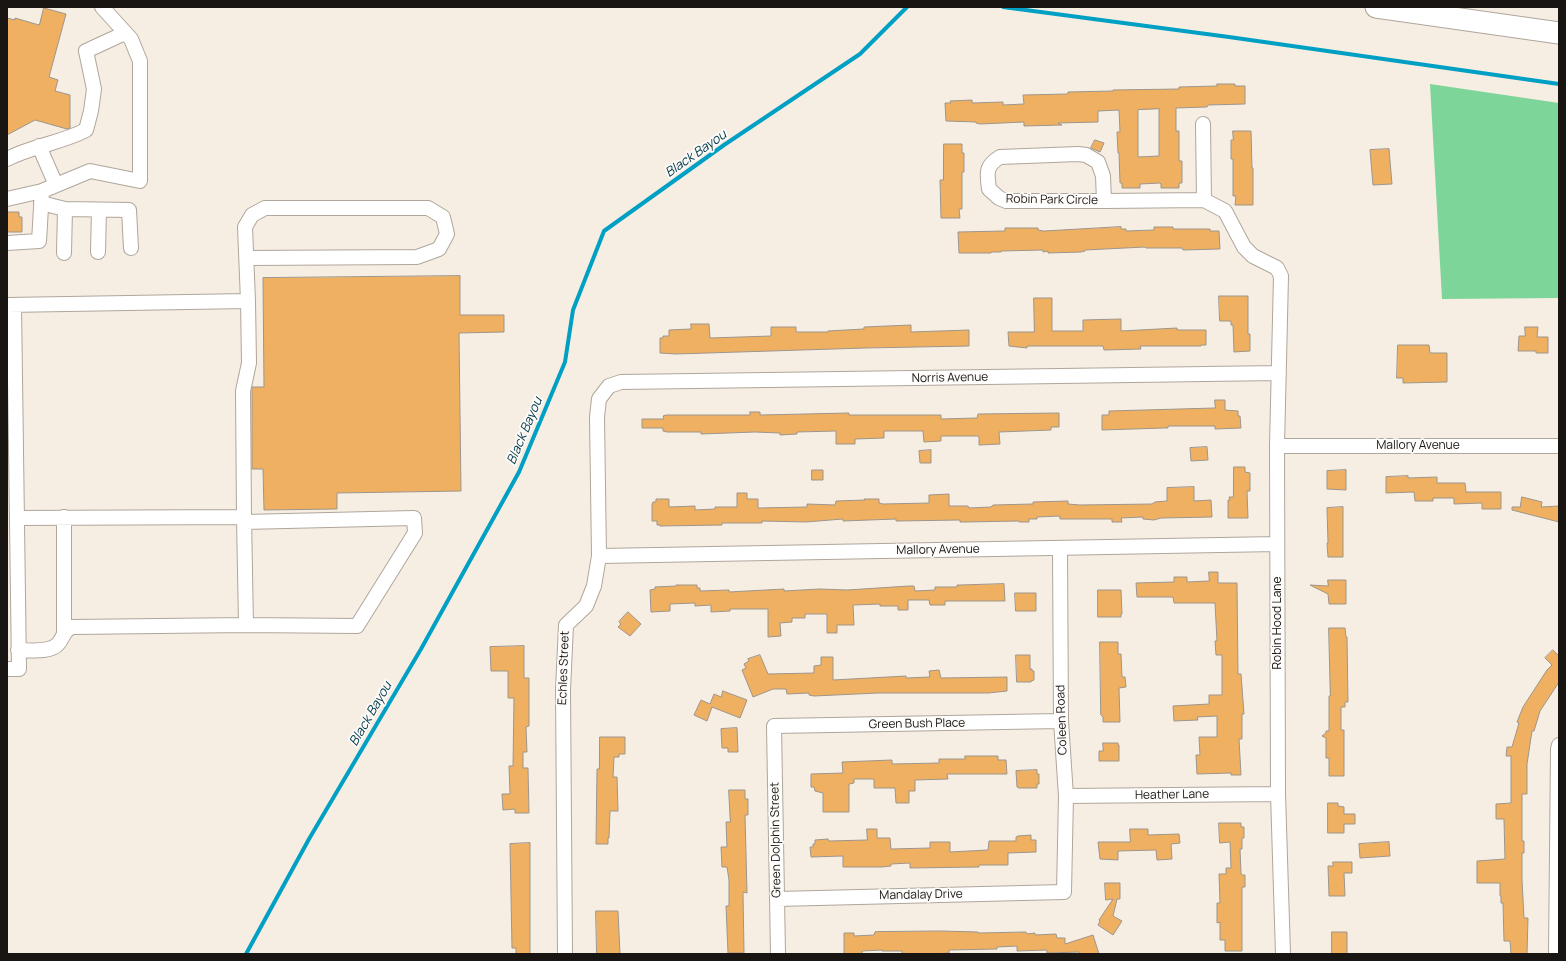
<!DOCTYPE html>
<html>
<head>
<meta charset="utf-8">
<style>
	body { margin:0 }
	#map { position:relative; width:1566px; height:961px; overflow:hidden; background:#f7eee3; font-family:Manrope,sans-serif }
	canvas { display:block }
	.frame { position:absolute; inset:0; border:8px solid #181512; pointer-events:none }
</style>
</head>
<body>
<div id="map">
<canvas width="1566" height="961"></canvas>
<div class="frame"></div>
</div>
<script>
const g = document.querySelector('canvas').getContext('2d');
g.lineJoin = 'round';
function paint(path, color) {
  g.fillStyle = color;
  g.fill(path, 'evenodd');
}
function strokePath(path, color, width, dash) {
  g.strokeStyle = color;
  g.lineWidth = width;
  g.lineCap = dash ? 'butt' : 'round';
  g.setLineDash(dash || []);
  g.stroke(path);
}
function write(font, color, halo, rows, align = 'center') {
  g.font = font + ' Manrope,sans-serif';
  g.lineWidth = 3.5;
  g.setLineDash([]);
  g.textBaseline = 'middle';
  g.strokeStyle = halo;
  g.fillStyle = color;
  for (const [text, x, y, turn = 0] of rows) {
    g.save();
    g.translate(x, y);
    g.rotate((+turn || 0) * Math.PI / 180);
    g.textAlign = isNaN(turn) ? turn : align;
    if (halo) g.strokeText(text, 0, 0);
    g.fillText(text, 0, 0);
    g.restore();
  }
}
paint(new Path2D(`
	M1430,84L1559,103V298L1442,299Z`), '#7ed599');
strokePath(new Path2D(`
	M1003,7L1229,37L1559,84
	M246,954L309,839L421,649L519,472L565,362L573,310L604,231L724,145L860,54L907,7`), '#00a0c5', 4);
const building = new Path2D(`
	M44,8L66,14L49,77L58,80L55,91L70,95V128L67,129L35,120L7,135V18L15,20V18L39,25Z
	M1217,84H1235V86H1245V104L1208,105L1207,107L1176,108V131H1179V161H1182V183H1179V188H1161V184L1160,183L1140,184V188H1122V183H1120L1119,153H1118L1117,132H1120L1119,110L1098,111V122L1058,123L1062,125L1024,126V122L980,124L976,123V122L946,121L945,103H951L950,101L972,100V103L1003,102V105L1024,104L1023,95L1068,94V92L1113,91V90L1179,89V87L1217,86ZM1159,109V156L1138,157V110Z
	M1233,131H1251L1252,168H1253V205H1235L1236,196H1233V159H1231V140H1233Z
	M1095,140L1104,143L1100,152L1091,148Z
	M944,144H962V153H964V172H962V209H959L960,218H941L940,180H943Z
	M1389,149L1392,184L1373,185L1370,150Z
	M7,212H19V217H22V232H7Z
	M1121,227V229H1126V231L1154,230V227H1173V229H1210V231H1219L1220,249L1183,250L1182,248H1146L1145,247L1085,250V251L1081,252L1048,253V251L1043,252V250L1001,251V252H991V253H959L958,232L1005,231V228H1038V230L1043,231Z
	M460,276V315H504V332L459,333L461,491L337,493V509L264,510L263,469H252V387H264L263,278Z
	M1219,296H1248V334H1250V351L1234,352L1233,325H1231V321H1220Z
	M1034,298H1052V331H1083V320L1121,319V331L1177,328V330H1206V345H1201V346H1140L1141,349L1104,350L1103,346H1027V348L1009,346L1008,332H1034Z
	M691,324H709L710,338L771,336V327H796V332H828V331L864,329V327L911,325V332L969,330V346L865,348L676,354L660,353V338H663V336H669V330L691,329Z
	M1525,327H1538L1537,337H1548V353H1536V351H1518L1519,336H1525Z
	M1398,345H1429L1430,353H1447V382L1403,383V378H1397Z
	M1215,400H1225V410L1238,411V416H1240L1241,428L1215,429V426H1168V428H1164L1102,430V415H1109V411L1215,408Z
	M750,412H760V415L849,413V415H941V419L977,418L978,414L1059,413V427H1051V430L999,432L1000,444L979,445V437L978,436H941V441L924,442L923,431H884V438L855,439V444H836V431L797,432V434L780,435V433L755,432L701,434V432H667L663,431V428H642V419H664L663,416L666,415H750Z
	M1207,447L1208,460L1191,461L1190,448Z
	M931,450V463H920L919,451Z
	M1234,467H1245V472L1250,473V491H1247L1248,518H1228V500H1230L1229,497H1233Z
	M812,470H823V480H812Z
	M1346,470V490L1327,489V471Z
	M1408,476V478L1437,477V483H1465L1466,492H1501V509H1482V503L1454,504V498H1433V501H1415L1414,492L1386,493V477Z
	M1194,487V501L1211,500L1212,517L1161,518L1154,520L1143,519V517L1121,518L1122,522H1112V519H1060V516L1037,517V519H1029V522H1019V521L965,522H960V520L898,521H896V519L843,521V519L806,522L762,521V523H722V525L660,526V525H657V521H652V504L653,502H656V499H669V507L695,506V510L715,509V507H737V493H747V499H758V508L807,507V504L835,505L836,501L865,500L864,499H879V503L883,504L929,503V495L949,494V506H968L969,508L991,507L993,505L1033,504V502L1068,501V504L1080,505L1152,504L1155,502L1167,501V488Z
	M1522,497L1542,502L1541,507L1559,506V522L1512,510V507H1520Z
	M1343,507V557H1328L1327,543H1328L1327,508Z
	M1209,572H1218V583H1237L1238,674H1241L1244,714H1242V739H1239L1241,775H1231V773L1197,774L1196,755H1200L1199,737H1217V716L1197,717L1198,720L1174,721L1173,706L1209,704V695H1222V655H1216L1215,641H1217L1215,603H1174L1173,597H1137L1136,583L1174,582V577H1187V582L1209,581Z
	M1328,580H1346V604H1329L1328,594L1310,585L1328,586Z
	M1004,584L1005,601H945V605H930L929,600H908V610H898V606H880V604L853,605L854,625H837V633H827V614H805V618H792V622L780,623L781,636L768,637V609H730V611L711,612V605L695,606V603L670,604V611L651,612L650,590L655,589V587L676,586V585H697V588H700V591L729,590V592L784,589V591L820,589L847,590L909,586H914L915,591L935,590V587H957V585H960Z
	M1098,590H1121L1122,614H1121V617H1098Z
	M1015,593H1036V611H1016Z
	M628,612L641,624L630,636L618,627L621,624L619,622Z
	M1329,628H1345L1346,637H1347L1348,702H1345V707H1341V730H1344V776H1329V758H1326V738L1322,736L1326,733V731H1329V696H1330Z
	M1100,642H1118V654H1121L1122,677H1125L1126,687L1119,688L1120,722H1103V717L1101,715Z
	M524,646V678H529V726L526,727L527,752H523V768H528L529,813H515V809L503,810L502,794H510L509,766H513L514,698H508V671H491L490,647Z
	M1553,650L1559,656V682L1540,711L1534,731H1532L1527,764V794H1522V841H1524V853H1522V880L1524,918H1528L1527,954H1511L1510,941H1504L1503,903H1501V896H1500V883H1477V861L1505,859L1504,819H1496V804L1511,803V756H1506L1507,747H1512L1519,723L1517,722L1523,707L1547,670L1552,665L1545,658Z
	M760,655L768,674L814,673V666L821,665V657H833V680L906,676V678L930,677L929,671L939,670L941,678L1007,677V691L988,693H878L814,696L809,695V693L787,694L786,689H773L753,697L742,670L746,668L744,664L749,661L748,659Z
	M1016,655H1030V669H1032V671H1034V680L1031,681V682H1017Z
	M723,691L747,700L740,718L712,707L707,721L694,715L701,700L710,704L714,694L721,697Z
	M737,728L738,752H728V748H722L721,729Z
	M600,737H625V754H619V757H614L613,777H617L618,811H610L609,838H608V844H596L597,769H599Z
	M1103,743H1118V745H1119V761H1099V751H1103Z
	M965,756H998V760H1006L1007,774H947L948,779L915,780V791H909V803H896L895,788H874V779H854V783L849,784V812H823V793L815,791L814,787H811V774L843,773L842,762L892,760V764L939,763V759H965Z
	M1037,770V774H1039V784H1037V788H1019L1017,787L1016,771Z
	M729,790H745V799H748V815H745L747,893L743,892L744,953H728L726,906H729V880L727,867H722L721,847H727L726,822H730Z
	M1328,803H1338V806L1344,807V814H1355V824H1344V833H1328Z
	M1219,823H1241V827H1244V838H1242V849H1240L1241,873L1242,875H1245V887H1242V951H1225V940H1220V922L1217,923V903H1220L1219,874H1226V868H1231L1230,842L1220,843Z
	M867,829H877V838H890L891,849L930,848V842H950V852L988,850L989,841H1016V837L1018,836L1031,835V840H1036V852L1008,853V865H979V867L910,868V863L891,864V866L882,867H843V856L811,857L810,847H813V844H815V840L828,839L829,841L867,840Z
	M1130,829H1148V835L1179,834L1180,843L1171,844L1172,859L1157,860L1156,850L1118,851V860L1100,859L1098,842H1130Z
	M1389,842L1390,856L1360,858L1359,844Z
	M530,843V954H516V948H512L510,844Z
	M1333,862H1352V873H1344L1345,896H1329L1328,866H1333Z
	M1105,883H1120V899H1117L1113,916L1122,921L1113,935L1098,925L1100,921L1099,920L1113,899L1106,900Z
	M596,911H618L620,954H597Z
	M940,931L978,932V933L1026,932L1027,934L1035,933V935L1056,934L1057,938H1065V944L1093,935L1099,954H1080L1079,952L1048,953H1047V950L1017,951V946L997,947V949L949,950V953L934,954H902V951H882V950L862,951V954H844V933H854V936L874,935L875,932Z
	M1332,932H1347V954H1332Z`);
paint(building, '#efb161');
strokePath(building, '#9d958b', 1);
const minor = new Path2D(`
	M1203,124L1204,200L1225,211L1244,247L1253,256L1277,268L1281,276L1277,446L1278,794L1283,954
	M39,146L56,185
	M1078,154L1086,155L1098,162L1103,176L1104,201H1006L999,198L989,189C987,173 985,166 1000,157Z
	M7,159C32,146 61,143 86,130L91,111L94,89L86,51L125,33
	M7,199L42,191
	M1104,201L1204,200
	M41,203L65,209L129,210L131,248
	M7,243L39,241L42,191L90,171L140,181V61L131,39L102,7
	M98,252L99,210
	M64,253L65,209
	M7,305L248,301
	M1277,446H1559
	M64,517V632
	M17,518L244,517L243,391L249,363L248,301L245,227L252,215L265,208H428L443,217L447,234L439,249L417,257L247,258
	M244,522L414,518L415,533L357,626L246,625
	M599,556L1277,544
	M18,650C30,650 50,653 58,644C64,637 62,633 71,627L246,625L244,517
	M7,669H19L14,305
	M1066,796L1278,794
	M777,899L1064,892L1066,796L1061,721L1060,549
	M565,954L563,690L566,625L586,606L594,586L599,556L597,417L599,399L609,386L621,382L1279,373
	M778,954L774,726L1061,721
	M1556,954L1558,749L1559,745`);
const highway = new Path2D(`
	M1376,7L1559,33`);
strokePath(minor, '#afa69c', 16);
strokePath(highway, '#afa69c', 23);
strokePath(minor, '#fff', 14);
strokePath(highway, '#fff', 21);
write('12px', '#181512', '#fefcfa', [
	["Robin Park Circle",1052,200,1],
	["Norris Avenue",950,378,-1],
	["Mallory Avenue",1418,446],
	["Mallory Avenue",938,550,-1],
	["Robin Hood Lane",1278,623,-90],
	["Echles Street",564,668,-88],
	["Coleen Road",1062,720,-92],
	["Green Bush Place",917,724,-1],
	["Heather Lane",1172,795,-1],
	["Green Dolphin Street",776,840,-91],
	["Mandalay Drive",921,895,-1]
]);
write('italic 13px', '#003948', '#fefcfa', [
	["Black Bayou",696,154,-35],
	["Black Bayou",525,431,-67],
	["Black Bayou",371,714,-60]
]);
</script>
</body>
</html>
